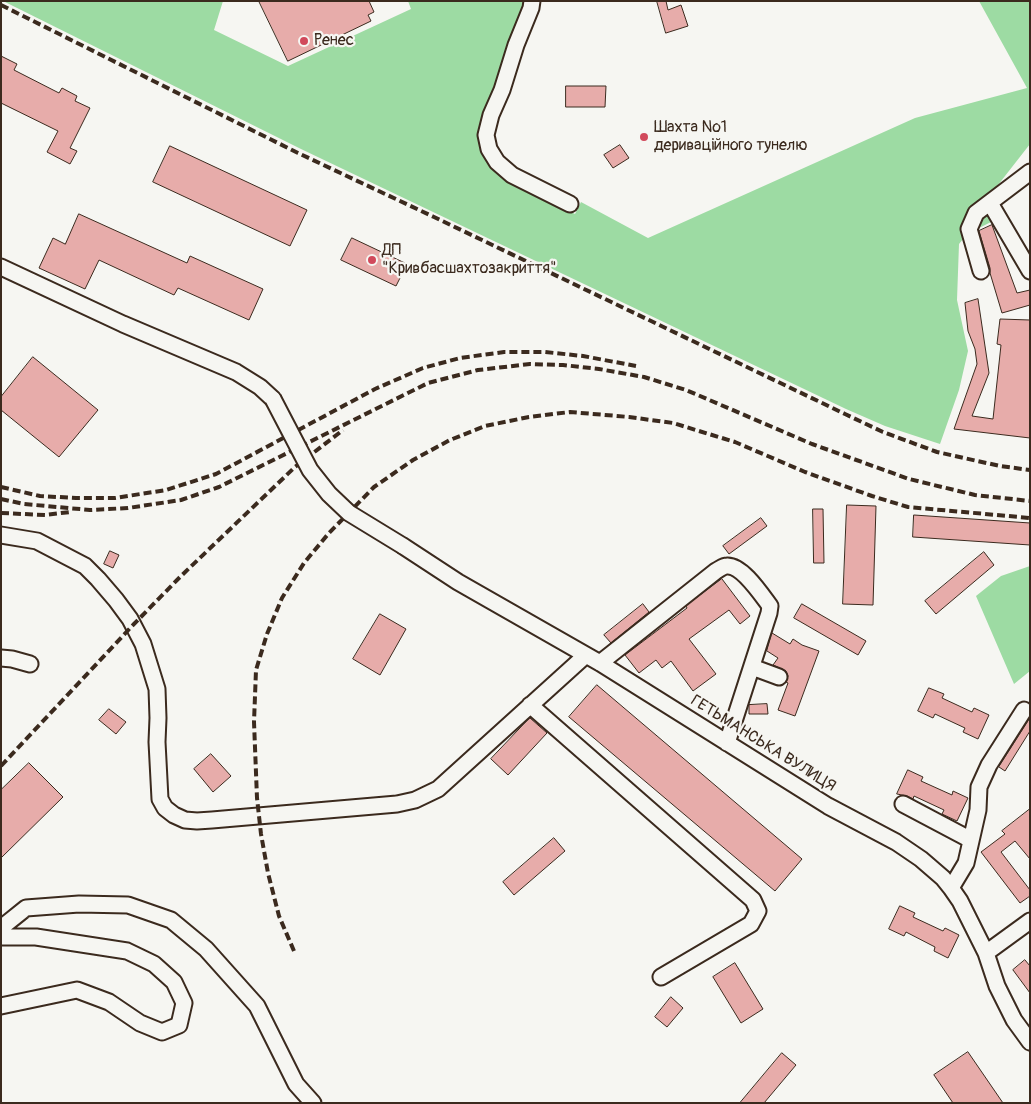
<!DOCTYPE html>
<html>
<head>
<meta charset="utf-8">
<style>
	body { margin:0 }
	#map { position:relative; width:1031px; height:1104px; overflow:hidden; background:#f6f6f2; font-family:Pangolin,sans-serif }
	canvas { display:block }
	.frame { position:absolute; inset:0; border:2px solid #3b2a1e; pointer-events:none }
</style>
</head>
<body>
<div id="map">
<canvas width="1031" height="1104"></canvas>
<div class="frame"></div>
</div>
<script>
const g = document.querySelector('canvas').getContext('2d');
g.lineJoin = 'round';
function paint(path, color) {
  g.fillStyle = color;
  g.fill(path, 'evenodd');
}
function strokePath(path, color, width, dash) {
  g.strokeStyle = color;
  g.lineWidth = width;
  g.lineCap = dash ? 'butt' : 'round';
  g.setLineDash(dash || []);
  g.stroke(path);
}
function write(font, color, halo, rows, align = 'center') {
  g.font = font + ' Pangolin,sans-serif';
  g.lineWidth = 4.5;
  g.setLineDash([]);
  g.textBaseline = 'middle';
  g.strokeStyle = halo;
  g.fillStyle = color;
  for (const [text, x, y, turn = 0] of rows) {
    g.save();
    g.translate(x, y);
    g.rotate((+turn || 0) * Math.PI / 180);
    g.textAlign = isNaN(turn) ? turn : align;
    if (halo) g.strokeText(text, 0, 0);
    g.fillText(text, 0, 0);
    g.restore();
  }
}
paint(new Path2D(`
	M3,1H223L214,30L288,66L411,9L408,1H527L482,151L492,169L509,180L575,214L581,202L648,238L915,118L1027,88L979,1H1030V144L998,185L997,219L967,234L959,244L957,300L968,351L959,390L940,444L885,426L846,409L301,149Z
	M1030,566V671L1014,684L976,596L1001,576Z`), '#9ddba3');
const building = new Path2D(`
	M259,1H369L374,12L368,15L371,21L288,61Z
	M657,1H666L668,10L681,5L688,26L666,33Z
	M1,56L17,64L14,70L59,93L62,88L77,96L75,101L90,108L70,148L77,151L70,164L47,152L58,131L1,103Z
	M566,86H606L605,107H566Z
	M620,145L629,158L613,168L604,155Z
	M170,146L307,210L290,246L153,182Z
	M79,214L187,263L190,256L263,289L249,320L178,288L174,295L99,260L85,289L39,268L53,238L65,244Z
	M992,225L1017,293L1030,290V305L1002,313L990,273V268L979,231Z
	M352,238L407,264L396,286L341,260Z
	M978,299L989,373L972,416L993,419L1001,345L997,344L1000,319L1030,320V438L954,429L977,364L975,349L968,331L965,303Z
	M33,357L98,410L59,457L1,410V397Z
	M847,505L876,506L873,605L843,604Z
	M813,509H823L824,563H814Z
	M914,515L1030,523V545L913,537Z
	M761,518L767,526L729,554L723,546Z
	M110,551L119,555L113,568L104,564Z
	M984,552L994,565L936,614L925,601Z
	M722,579L750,616L740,624L729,610L689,639L716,674L693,691L671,661L662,668L656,660L639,673L625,655L687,608L686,606Z
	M643,604L649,612L611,643L604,635Z
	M802,604L866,641L858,655L794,618Z
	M380,614L406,629L380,675L353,659Z
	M772,633L790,644L793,639L802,645L819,651L795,716L778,710L788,683L786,682L788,676L786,671L773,665L778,658L767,651Z
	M597,685L802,859L775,891L569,717Z
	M929,688L944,694L942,698L972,712L974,708L989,715L978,739L963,732L965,728L935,714L933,718L918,711Z
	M767,704L768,714H749V705Z
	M109,709L126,722L116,734L99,720Z
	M530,718L547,733L508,775L491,759Z
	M1030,718V731L1005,771L999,767Z
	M211,754L231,776L213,792L194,769Z
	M29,763L63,797L1,858V790Z
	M908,770L923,777L921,781L952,795L953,791L968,798L957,821L942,814L944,810L914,796L913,799L907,796L897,794Z
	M1030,809V859L1015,841L1001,852L1030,890V896L1020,903L981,852L1005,834L1002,831Z
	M554,838L565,851L514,895L503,882Z
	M900,906L915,913L913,917L943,931L945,928L959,935L948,958L934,951L935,947L906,932L904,936L889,929Z
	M1025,960L1030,966V993L1013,970Z
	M735,963L763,1009L741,1023L713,977Z
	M671,997L683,1008L667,1027L655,1017Z
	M968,1052L1003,1103H953L934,1075Z
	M782,1053L796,1065L764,1103H740Z`);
paint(building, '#e7acaa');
strokePath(building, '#3b2a1e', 1);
const minor = new Path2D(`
	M532,1L531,8L516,45L502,90L491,115L486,135L489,149L497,162L512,175L570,204
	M990,203L1030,271
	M1,267L123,324L236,372L260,387L273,399
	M981,271L969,229L976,213L1030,172
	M1,535L37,541L85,566L98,579L116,600L130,619L143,644L157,689L158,718L157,742L160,799L165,808L174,815L185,820L197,821L212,820L397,804L415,800L438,789L586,655
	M403,546L458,582L600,663L828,806L896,842L921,859L943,878L951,888L960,901L986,953L997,986L1014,1020L1030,1042
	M1,658L12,659L30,664
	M600,663L716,571C720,569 723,566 727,566C742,565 761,594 770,606L769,613L727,743
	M752,667L779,677
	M530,705L753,900L758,911L751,924L661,977
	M903,804L971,840
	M951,888L966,863L978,810L979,787L989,765L1024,710
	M1,928L26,908L79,904L128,905L171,920L206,949L257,1006L296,1084L313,1103
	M1,937H36L127,951L154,964L174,982L184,1003L179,1025L162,1032L140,1023L109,1002L77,990L1,1006
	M986,953L1030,921`);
strokePath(minor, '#3b2a1e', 19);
strokePath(minor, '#f6f6f2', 15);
strokePath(new Path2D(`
	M1,5L298,153L434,217L845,414L883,432L937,452L1000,466L1030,470
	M1,487L40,496L76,498H115L166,490L216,474L375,389L423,368L460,358L504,352H545L583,356L636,366
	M1,499L24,504L90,510L128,508L181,500L219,487L428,383L478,370L530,364L563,365L599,369L644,377L686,390L812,444L909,479L975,495L1030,501
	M1,513L45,515L70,512
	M1,766L133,625L181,576L295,467L343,430
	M294,951L279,916L268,873L261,834L257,798L254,722L256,670L267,634L282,598L304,563L329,533L374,487L413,460L450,440L485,426L529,417L570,412L629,417L673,423L735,442L805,472L872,496L908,507L1030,518`), '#3b2a1e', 4, [8, 4]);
const minorBridge = new Path2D(`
	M273,399L310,470L329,494L349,513L403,546`);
strokePath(minorBridge, '#3b2a1e', 19, []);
strokePath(minorBridge, '#f6f6f2', 15);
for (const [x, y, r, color] of [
	[304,41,5,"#d1495b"],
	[644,137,5,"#d1495b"],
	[372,260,5,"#d1495b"]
]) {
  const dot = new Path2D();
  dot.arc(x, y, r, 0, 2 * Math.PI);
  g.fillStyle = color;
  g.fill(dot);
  strokePath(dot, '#f6f6f2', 2);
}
write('16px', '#3b2a1e', '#f6f6f2', [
	["Ренес",314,41],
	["Шахта №1",654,128],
	["дериваційного тунелю",654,146],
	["ДП",382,251],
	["\"Кривбасшахтозакриття\"",382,269]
], 'left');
write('16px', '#3b2a1e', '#f6f6f2', [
	["ГЕТЬМАНСЬКА ВУЛИЦЯ",763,744,32]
]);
</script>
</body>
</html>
